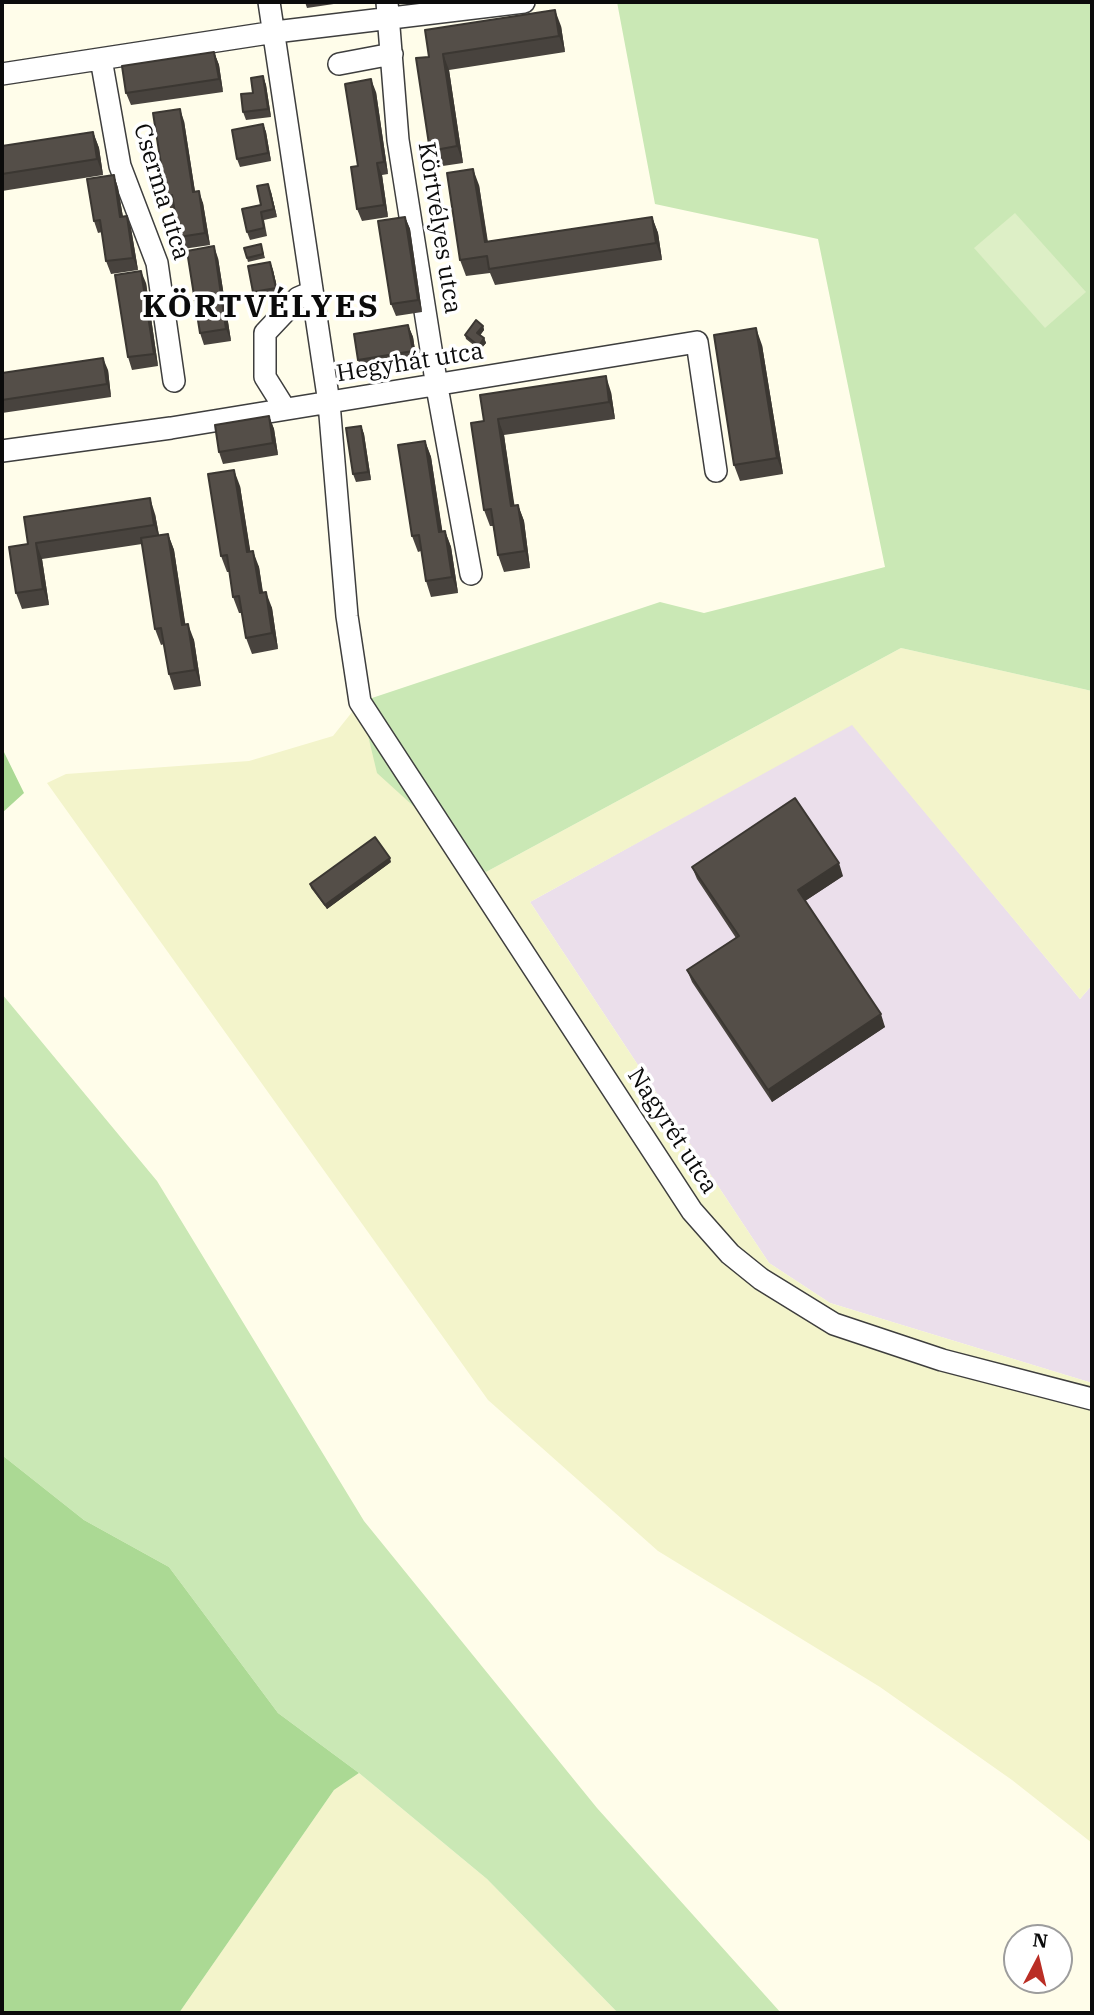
<!DOCTYPE html>
<html>
<head>
<meta charset="utf-8">
<style>
	body { margin:0 }
	#map { position:relative; width:1094px; height:2015px; overflow:hidden; background:#fffdea; font-family:"IBM Plex Serif",serif }
	canvas { display:block }
	.frame { position:absolute; inset:0; border:4px solid #0b0b0b; pointer-events:none }
	.north { position:absolute; left:1003px; top:1924px; width:70px; height:70px; box-sizing:border-box; background:#fff; border:2px solid #9d9d9d; border-radius:50%; rotate:7deg; font-size:19px; font-weight:700; line-height:28px; text-align:center; color:#0b0b0b }
	.north::after { content:''; display:block; margin:auto; width:24px; height:32px; background:#ba2e25; clip-path:polygon(50% 0,100% 100%,50% 72%,0 100%) }
</style>
</head>
<body>
<div id="map">
<canvas width="1094" height="2015"></canvas>
<div class="frame"></div>
<div class="north">N</div>
</div>
<script>
const g = document.querySelector('canvas').getContext('2d');
g.lineJoin = 'round';
function paint(path, color) {
  g.fillStyle = color;
  g.fill(path, 'evenodd');
}
function strokePath(path, color, width, dash) {
  g.strokeStyle = color;
  g.lineWidth = width;
  g.lineCap = dash ? 'butt' : 'round';
  g.setLineDash(dash || []);
  g.stroke(path);
}
function write(font, color, halo, rows, align = 'center') {
  g.font = font + ' "IBM Plex Serif",serif';
  g.lineWidth = 7;
  g.setLineDash([]);
  g.textBaseline = 'middle';
  g.strokeStyle = halo;
  g.fillStyle = color;
  for (const [text, x, y, turn = 0] of rows) {
    g.save();
    g.translate(x, y);
    g.rotate((+turn || 0) * Math.PI / 180);
    g.textAlign = isNaN(turn) ? turn : align;
    if (halo) g.strokeText(text, 0, 0);
    g.fillText(text, 0, 0);
    g.restore();
  }
}
paint(new Path2D(`
	M852,724L1080,999L1092,985V1383L830,1303L769,1263L530,902Z`), '#ebdfeb');
paint(new Path2D(`
	M901,648L1092,691V985L1080,999L852,725L530,902L769,1263L830,1303L1092,1383V1843L1012,1780L880,1687L658,1551L488,1400L47,783L66,774L249,761L333,736L360,702L486,872Z
	M359,1773L487,1879L618,2013H179L334,1790Z`), '#f3f4cb');
paint(new Path2D(`
	M617,2H1092V691L901,648L486,872L377,773L360,702L660,602L704,613L885,567L818,239L655,204Z
	M2,994L157,1181L364,1521L597,1808L781,2013H618L487,1879L359,1773L278,1713L169,1567L84,1520L2,1455Z`), '#cae8b5');
paint(new Path2D(`
	M2,748L24,793L2,813Z
	M2,1455L84,1520L169,1567L278,1713L359,1773L334,1790L179,2013H2Z`), '#abd994');
paint(new Path2D(`
	M1015,213L1086,292L1045,328L974,248Z`), '#ddefc6');
const minor = new Path2D(`
	M269,2L329,403L347,616L360,702L692,1211L730,1254L761,1279L834,1324L942,1360L1092,1399
	M387,2L398,140L437,387L471,574
	M101,59L120,166L157,263L174,381
	M339,64L392,54
	M2,74L275,32L524,2
	M285,409L265,377V333L298,298L312,292
	M2,451L171,428L697,342L716,471`);
strokePath(minor, '#3e3e3e', 24);
strokePath(minor, '#fff', 21);
paint(new Path2D(`
	M305,2H347L307,8Z
	M561,26L565,52L449,70L463,163L436,167L430,151L429,57Z
	M214,52L219,65L223,92L131,105L126,93Z
	M263,76L266,85L271,117L246,120L243,112Z
	M376,92L388,174L382,175L388,217L362,221L357,209L358,166Z
	M184,121L195,192L203,203L210,245L183,249L179,237L174,208H170L166,196Z
	M263,124L266,132L271,161L240,167L237,159Z
	M93,132L99,148L103,175L2,191V146Z
	M114,175L118,188L123,217L127,216L131,228L138,270L111,274L106,261L102,232L98,233L94,221Z
	M479,185L488,242L652,217L658,233L662,260L495,285L490,273L466,276L460,260Z
	M271,192L277,217L264,220L267,236L250,240L247,232L261,205Z
	M405,217L410,229L422,312L396,316L391,304Z
	M261,244L265,258L248,262L244,248Z
	M218,258L231,341L204,345L200,333Z
	M270,262L273,270L279,296L256,300L253,292Z
	M146,283L158,366L132,370L128,357Z
	M408,325L413,337L417,363L363,372L358,360Z
	M483,326L484,330L480,335L484,338L486,343L480,350L466,339L465,335Z
	M762,345L783,474L740,481L734,465Z
	M108,370L111,397L2,413V373Z
	M611,392L615,419L504,435L514,506L518,505L524,521L530,568L504,572L498,555L493,526H490L484,510V421Z
	M269,416L274,429L278,455L223,464L219,452Z
	M361,426L364,434L371,480L356,482L353,474Z
	M425,441L431,457L442,531H445L451,547L458,593L431,597L426,581L421,551L418,552L412,536Z
	M240,486L250,551L259,567L263,592L272,608L278,649L252,654L246,638L242,613H239L233,597L229,572H227L221,556Z
	M155,514L159,535L168,534L174,550L185,624L194,640L201,686L174,690L169,674L164,644L161,645L155,629L142,544L42,559L49,605L22,609L16,593L28,544Z
	M391,862L327,909L311,888L310,884Z
	M692,867L843,876L805,901L885,1027L772,1102L692,982L687,970L736,938L697,879Z`), '#48433e');
paint(new Path2D(`
	M555,10L561,26L565,52L559,36Z
	M214,52L219,65L223,92L219,79Z
	M443,54L449,70L463,163L457,146Z
	M263,76L266,85L271,117L268,109Z
	M371,79L376,92L388,174L384,162Z
	M180,109L184,121L197,204L193,192Z
	M263,124L266,132L271,161L268,153Z
	M93,132L99,148L103,175L97,159Z
	M377,163L382,175L388,217L384,205Z
	M473,169L479,185L490,259L485,242Z
	M114,175L118,188L125,229L120,217Z
	M268,184L271,192L277,217L274,209Z
	M199,191L203,203L210,245L205,233Z
	M127,216L131,228L138,270L133,258Z
	M405,217L410,229L422,312L418,300Z
	M652,217L658,233L662,260L656,243Z
	M214,246L218,258L231,341L226,329Z
	M270,262L273,270L279,296L276,288Z
	M141,271L146,283L158,366L154,354Z
	M408,325L413,337L417,363L413,351Z
	M483,326L484,330L479,337L477,333Z
	M756,328L762,345L783,474L777,458Z
	M484,338L486,343L480,350L479,346Z
	M103,358L108,370L111,397L107,384Z
	M606,376L611,392L615,419L609,402Z
	M269,416L274,429L278,455L273,443Z
	M498,419L504,435L517,522L511,506Z
	M361,426L364,434L371,480L368,472Z
	M425,441L431,457L445,548L439,532Z
	M234,470L240,486L253,568L247,552Z
	M150,498L155,514L160,541L154,525Z
	M518,505L524,521L530,568L525,551Z
	M445,531L451,547L458,593L452,577Z
	M168,534L174,550L188,641L182,625Z
	M36,543L42,559L49,605L43,589Z
	M253,551L259,567L265,609L260,593Z
	M266,592L272,608L278,649L272,633Z
	M188,624L194,640L201,686L195,670Z
	M390,858L391,862L327,909L325,905Z
	M839,863L843,876L802,903L798,890Z
	M881,1014L885,1027L772,1102L768,1090Z`), '#3b3732');
const building = new Path2D(`
	M555,10L559,36L443,54L457,146L430,151L416,58L429,57L425,30Z
	M214,52L219,79L126,93L122,66Z
	M263,76L268,109L243,112L241,94L253,93L251,78Z
	M371,79L384,162L377,163L384,205L357,209L351,167L358,166L345,84Z
	M180,109L193,192L199,191L205,233L179,237L172,195L166,196L153,113Z
	M263,124L268,153L237,159L232,130Z
	M93,132L97,159L2,174V146Z
	M473,169L485,242L652,217L656,243L489,269L487,256L460,260L447,173Z
	M114,175L120,217L127,216L133,258L106,261L100,220L94,221L87,179Z
	M268,184L274,209L261,212L264,228L247,232L242,209L261,205L257,186Z
	M405,217L418,300L391,304L378,221Z
	M261,244L263,254L247,258L244,248Z
	M214,246L226,329L200,333L187,251Z
	M270,262L276,288L253,292L248,266Z
	M141,271L154,354L128,357L115,275Z
	M476,320L483,326L477,333L484,338L479,346L465,335Z
	M408,325L413,351L358,360L354,334Z
	M756,328L777,458L734,465L714,335Z
	M103,358L107,384L2,400V373Z
	M606,376L609,402L498,419L511,506L518,505L525,551L498,555L491,509L484,510L471,423L484,421L480,395Z
	M269,416L273,443L219,452L215,425Z
	M361,426L368,472L353,474L346,428Z
	M425,441L439,532L445,531L452,577L426,581L419,535L412,536L398,445Z
	M234,470L247,552L253,551L260,593L266,592L272,633L246,638L239,596L233,597L227,555L221,556L208,474Z
	M150,498L154,525L36,543L43,589L16,593L9,547L28,544L24,517Z
	M168,534L182,625L188,624L195,670L169,674L161,628L155,629L141,538Z
	M795,798L839,863L798,890L881,1014L768,1090L687,970L739,936L692,867Z
	M375,837L390,858L325,905L310,884Z`);
paint(building, '#544e48');
strokePath(building, '#3b3732', 2);
write('24px', '#0b0b0b', '#fff', [
	["Cserma utca",161,192,73],
	["Körtvélyes utca",439,228,81],
	["Hegyhát utca",410,363,-9],
	["Nagyrét utca",672,1131,57]
]);
g.letterSpacing = '2px';
write('bold 32px', '#0b0b0b', '#fff', [
	["KÖRTVÉLYES",261,308]
]);
g.letterSpacing = '0px';
</script>
</body>
</html>
